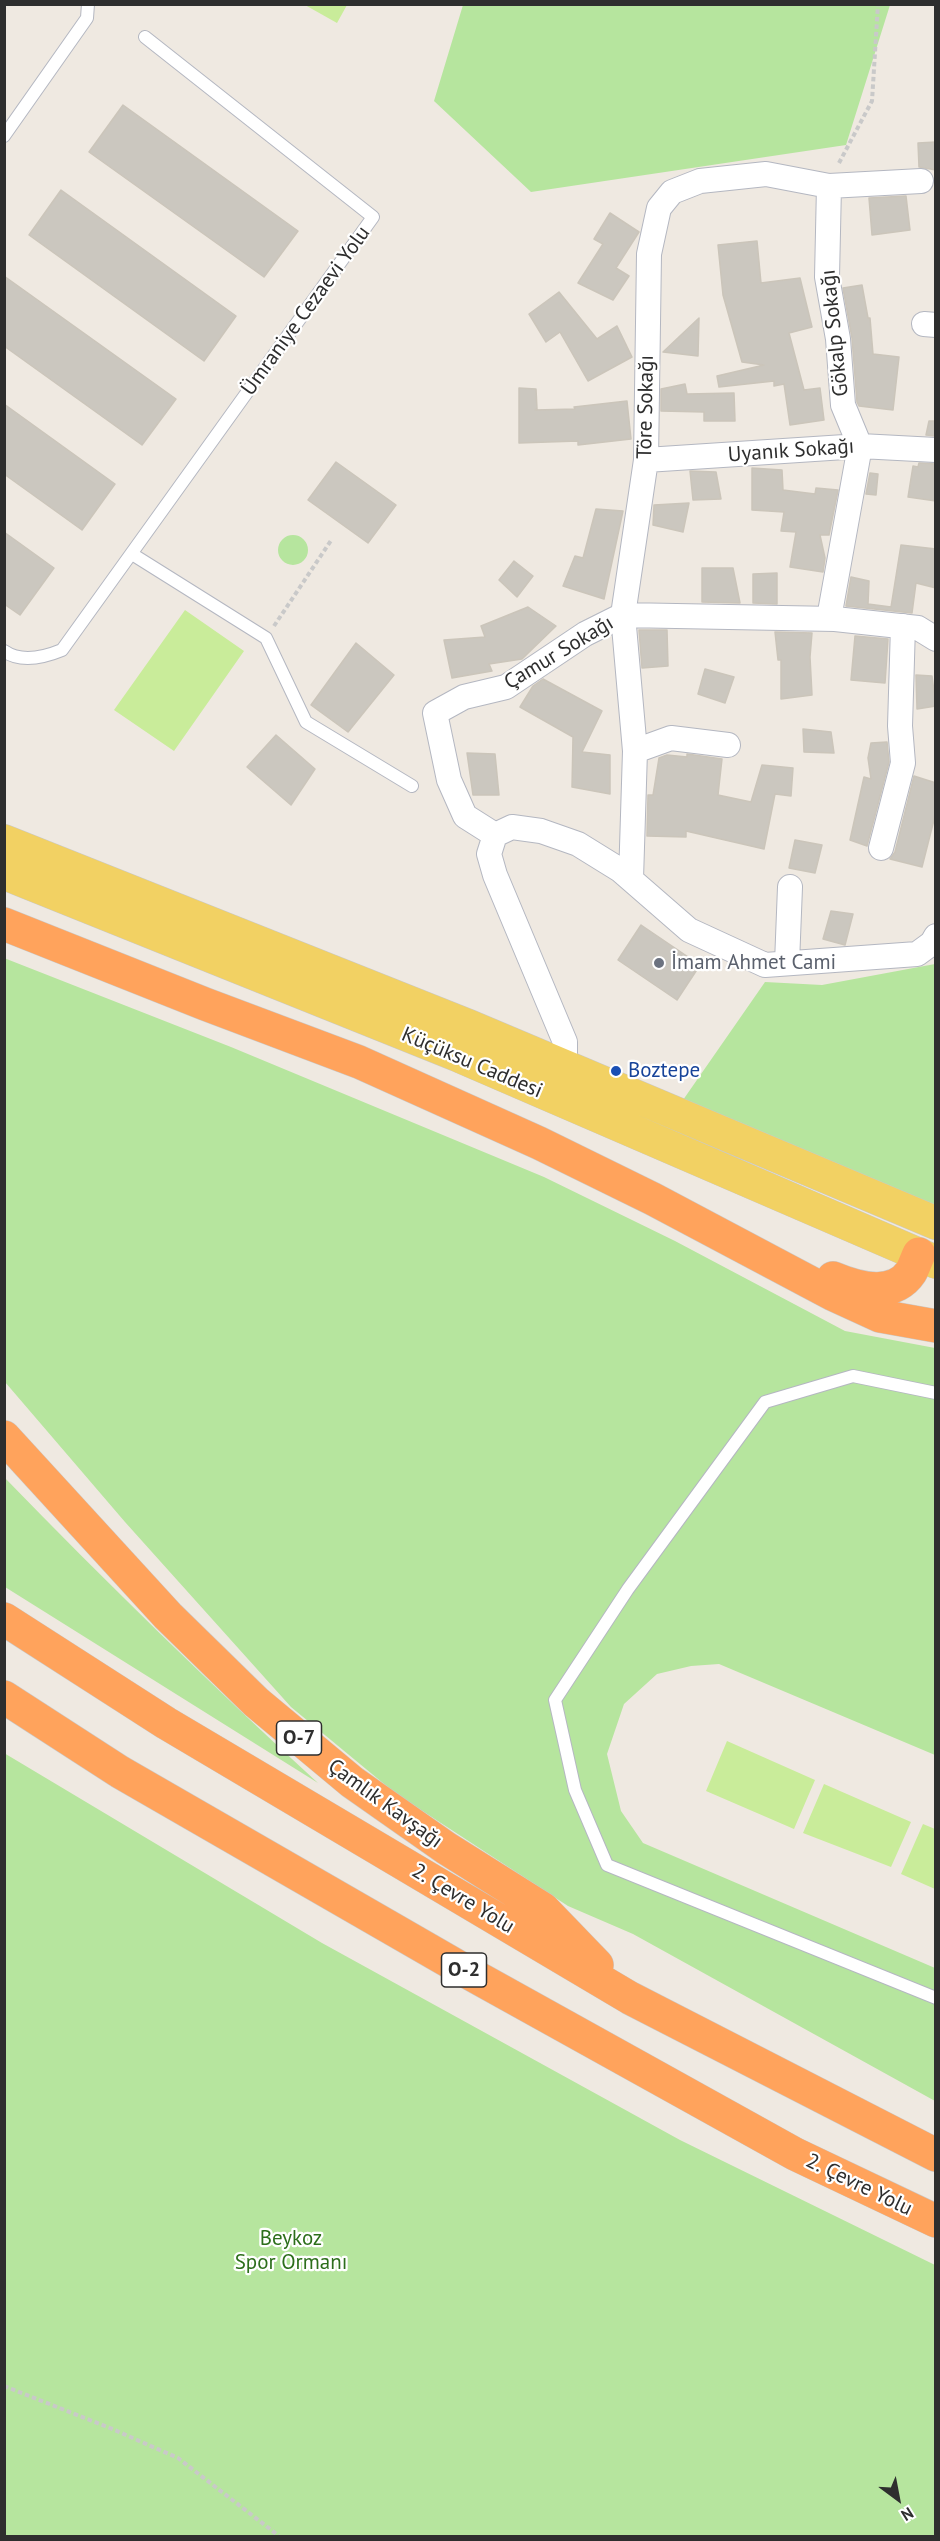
<!DOCTYPE html>
<html>
<head>
<meta charset="utf-8">
<style>
	body { margin:0 }
	#map { position:relative; width:940px; height:2541px; overflow:hidden; background:#efe9e1; font-family:"PT Sans",sans-serif }
	canvas { display:block }
	.frame { position:absolute; inset:0; border:6px solid #2e2e2e; pointer-events:none }
	.north { position:absolute; left:868px; top:2469px; width:60px; height:60px; -webkit-text-stroke:4px #fff; paint-order:stroke; rotate:148deg; font-size:16px; font-weight:700; line-height:24px; text-align:center; color:#2e2e2e }
	.north::after { content:''; display:block; margin:auto; width:21px; height:27px; background:#2e2e2e; clip-path:polygon(50% 0,100% 100%,50% 72%,0 100%) }
</style>
</head>
<body>
<div id="map">
<canvas width="940" height="2541"></canvas>
<div class="frame"></div>
<div class="north">N</div>
</div>
<script>
const g = document.querySelector('canvas').getContext('2d');
g.lineJoin = 'round';
function paint(path, color) {
  g.fillStyle = color;
  g.fill(path, 'evenodd');
}
function strokePath(path, color, width, dash) {
  g.strokeStyle = color;
  g.lineWidth = width;
  g.lineCap = dash ? 'butt' : 'round';
  g.setLineDash(dash || []);
  g.stroke(path);
}
function write(font, color, halo, rows, align = 'center') {
  g.font = font + ' "PT Sans",sans-serif';
  g.lineWidth = 4.5;
  g.setLineDash([]);
  g.textBaseline = 'middle';
  g.strokeStyle = halo;
  g.fillStyle = color;
  for (const [text, x, y, turn = 0] of rows) {
    g.save();
    g.translate(x, y);
    g.rotate((+turn || 0) * Math.PI / 180);
    g.textAlign = isNaN(turn) ? turn : align;
    if (halo) g.strokeText(text, 0, 0);
    g.fillText(text, 0, 0);
    g.restore();
  }
}
paint(new Path2D(`
	M463,5V4L890,5L846,145L531,192L434,101Z
	M278 550a15 15 0 1 1 30 0a15 15 0 1 1-30 0Z
	M4,958L231,1047L544,1177L675,1241L845,1331L935,1348V1755L719,1664L691,1666L657,1674L624,1704L607,1754L621,1811L643,1843L935,1968V2101L633,1934L568,1906L395,1793L291,1707L125,1522L5,1382Z
	M935,964V1210L683,1100L765,982L822,985Z
	M4,1477C106,1582 210,1684 318,1783L5,1587Z
	M4,1753L322,1943L680,2140L935,2265V2536H5Z`), '#b6e59e');
paint(new Path2D(`
	M305,5H347L337,23Z
	M185,610L244,651L174,751L114,710Z
	M727,1741L815,1780L794,1829L706,1791Z
	M824,1784L911,1822L891,1867L803,1833Z
	M923,1824L935,1829V1889L901,1874Z`), '#c9ec9a');
const building = new Path2D(`
	M123,105L298,231L264,277L89,152Z
	M936,142V170L919,167L918,143Z
	M61,190L236,316L204,361L29,235Z
	M906,196L910,230L872,235L869,198Z
	M610,213L639,232L616,268L629,276L613,300L578,283L603,244L594,239Z
	M757,241L761,283L800,278L812,327L789,333L804,390L820,388L824,420L790,425L784,384L774,386V381L719,387L717,376L764,365L742,362L723,295L718,245Z
	M4,276L176,399L142,445L4,346Z
	M862,285L868,318H870L873,354L899,357L893,410L859,406L857,402L852,338L843,288Z
	M559,292L597,339L617,326L632,357L588,381L560,332L546,342L529,314Z
	M699,318L698,356L663,352Z
	M685,384L687,394L734,393L735,421H704V412L661,411V389Z
	M519,388L536,389L537,409L535,410L575,409L574,407L627,401L631,439L578,445V441L519,443Z
	M4,404L115,484L82,530L4,474Z
	M929,421H936V436L926,435Z
	M336,462L396,505L368,543L308,500Z
	M919,463L936,464V501L908,497L913,466L918,467Z
	M752,468L782,470L783,490L815,494L816,488L838,490L829,535H820L825,558L823,572L790,567L796,532L781,531L784,512L752,510Z
	M690,471L716,472L721,499L693,500Z
	M870,473L878,474L876,495L866,494Z
	M689,503L683,532L653,525L654,505Z
	M596,509L623,511L604,599L563,586L575,556L583,558Z
	M4,532L54,568L20,615L4,604Z
	M901,545L936,549V588L916,583L912,613L846,606L851,577L869,581L868,604L891,607Z
	M514,561L533,576L517,597L499,580Z
	M702,568H733L740,603L702,602Z
	M777,573V604L753,603V574Z
	M528,607L556,626L522,659L489,664L492,671L452,678L444,640L485,637L481,626Z
	M639,630H667L668,666L642,668Z
	M775,632L812,633L810,657L812,695L781,699V660H778Z
	M855,636L888,639L885,683L851,680Z
	M356,643L394,675L348,732L311,705Z
	M705,669L734,677L725,703L698,694Z
	M916,675L932,676L936,706L917,709Z
	M543,679L602,711L582,752L610,755V794L572,787L573,737L520,707L533,686Z
	M803,729L831,732L834,753L804,752Z
	M276,735L315,769L291,805L247,767Z
	M887,742L889,762L867,846L850,840L864,777L871,779L868,758L871,743Z
	M467,753L495,754L499,795H473Z
	M687,754L722,759L718,795L751,802L762,765L793,768L791,796L775,794L764,849L686,831V837L647,836L648,795H653L659,758L667,755L687,757Z
	M914,776L936,783V812L922,867L890,859L895,852Z
	M795,840L822,845L815,873L789,868Z
	M831,911L853,914L845,945L823,939Z
	M641,925L700,965L677,1000L618,960Z`);
paint(building, '#cbc7bf');
strokePath(building, '#cbc5ba', 1.5);
const lane = new Path2D(`
	M4,136L87,18L88,4
	M132,554L266,638L306,722L412,786
	M4,651C21,663 45,657 62,650L373,217L145,37
	M936,1393L853,1376L765,1402L628,1589L555,1700L575,1790L607,1865L936,1998`);
const street = new Path2D(`
	M829,186L827,277L838,339L843,405L860,446L829,618
	M924,324L936,325
	M646,460L860,446L936,450
	M635,751L671,738L728,745
	M495,835L465,816L449,780L435,713L464,697L506,687L585,634L623,615L835,619L918,628L936,639
	M881,848L903,763L900,726L903,626
	M631,879L635,751L623,615L646,460L649,254L659,208L672,192L700,181L766,174L829,186L921,181
	M787,963L790,887
	M565,1066V1042L495,875L489,854L495,835L512,827L541,831L578,844L620,870L689,930L765,965L917,954L932,943L936,936`);
const primary = new Path2D(`
	M4,841L469,1026L936,1223
	M4,873L457,1055L936,1262`);
const highway = new Path2D(`
	M4,924L205,1004L359,1062L539,1143L653,1199L832,1294L880,1316L936,1326
	M833,1278C857,1288 893,1299 911,1272C914,1267 916,1260 919,1254
	M4,1437L168,1616L256,1702L352,1782L446,1848L543,1909L597,1965
	M4,1619L166,1723L630,1998L936,2155
	M4,1697L120,1772L469,1973L795,2154L936,2221`);
strokePath(lane, '#b4b7c1', 14);
strokePath(street, '#b4b7c1', 26);
strokePath(primary, '#c9c9c9', 34);
strokePath(highway, '#c9c9c9', 34);
strokePath(new Path2D(`
	M839,163L872,101L878,4
	M274,626L332,539
	M4,2386L110,2428L178,2458L279,2536`), '#c9c9c9', 4, [4.5, 3]);
strokePath(lane, '#fff', 12);
strokePath(street, '#fff', 24);
strokePath(primary, '#f2d163', 33);
strokePath(highway, '#ffa35c', 33);
for (const [x, y, r, color] of [
	[659,963,6,"#6b7280"],
	[616,1071,6,"#1a4fb4"]
]) {
  const dot = new Path2D();
  dot.arc(x, y, r, 0, 2 * Math.PI);
  g.fillStyle = color;
  g.fill(dot);
  strokePath(dot, '#fff', 2);
}
for (const [x, y, w] of [
	[299,1738,45],
	[464,1970,45]
]) {
  const box = new Path2D();
  box.roundRect(x - w / 2, y - 17, w, 34, 4.5);
  g.fillStyle = '#fff';
  g.fill(box);
  strokePath(box, '#2e2e2e', 1.5);
}
write('bold 20px', '#2e2e2e', null, [
	["O-7",299,1738],
	["O-2",464,1970]
]);
write('21px', '#2e2e2e', '#fff', [
	["Ümraniye Cezaevi Yolu",306,311,-54],
	["Gökalp Sokağı",835,333,-96],
	["Töre Sokağı",646,407,-89],
	["Uyanık Sokağı",791,451,-4],
	["Çamur Sokağı",559,653,-31],
	["Küçüksu Caddesi",472,1063,23],
	["Çamlık Kavşağı",385,1804,36],
	["2. Çevre Yolu",463,1899,31],
	["2. Çevre Yolu",859,2185,26]
]);
write('21px', '#5b616d', '#fff', [
	["İmam Ahmet Cami",671,963]
], 'left');
write('21px', '#164399', '#fff', [
	["Boztepe",628,1071]
], 'left');
write('21px', '#2c6e1b', '#fff', [
	["Beykoz",291,2239],
	["Spor Ormanı",291,2263]
]);
</script>
</body>
</html>
